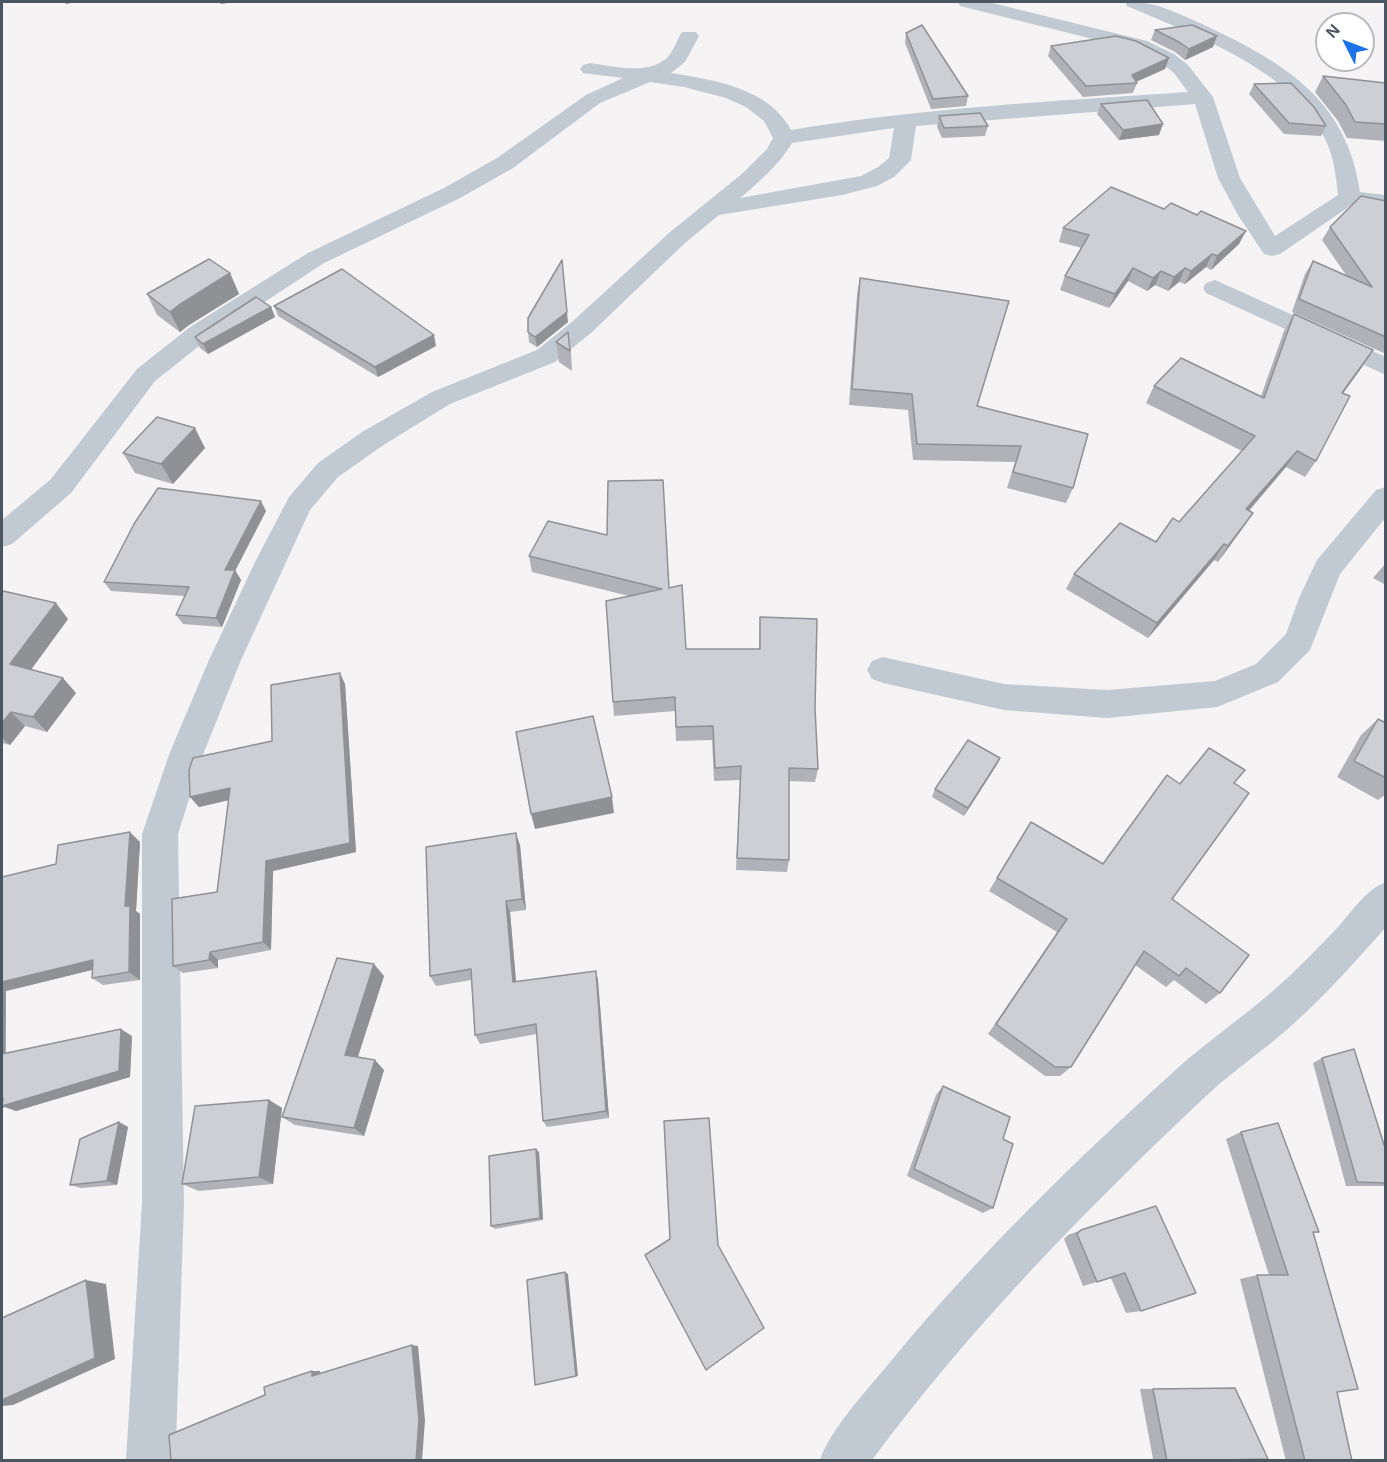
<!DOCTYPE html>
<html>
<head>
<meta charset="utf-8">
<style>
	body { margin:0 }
	#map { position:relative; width:1387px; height:1462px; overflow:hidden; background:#f5f3f3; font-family:Helvetica,sans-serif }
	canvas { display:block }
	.frame { position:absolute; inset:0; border:3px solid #4a5661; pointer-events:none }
	.north { position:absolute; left:1315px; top:12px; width:60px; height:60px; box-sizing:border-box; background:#fff; border:2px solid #b7bbc0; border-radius:50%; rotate:312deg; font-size:16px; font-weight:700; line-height:24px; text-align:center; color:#4a5661 }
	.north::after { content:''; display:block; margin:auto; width:21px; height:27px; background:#1a73e8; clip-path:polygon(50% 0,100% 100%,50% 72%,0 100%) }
</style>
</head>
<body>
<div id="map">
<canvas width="1387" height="1462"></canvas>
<div class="frame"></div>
<div class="north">N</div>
</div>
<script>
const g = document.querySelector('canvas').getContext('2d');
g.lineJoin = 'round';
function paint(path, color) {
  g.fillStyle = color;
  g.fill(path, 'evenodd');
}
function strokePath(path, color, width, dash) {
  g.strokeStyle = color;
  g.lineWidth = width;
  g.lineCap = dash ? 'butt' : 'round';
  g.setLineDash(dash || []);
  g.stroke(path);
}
paint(new Path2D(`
	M958,2H988L1147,41L1174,54L1188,65L1213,97L1240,178L1275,236L1338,195C1336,177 1334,157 1326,141C1294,70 1194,35 1127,6L1125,2C1152,0 1177,13 1202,24C1281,61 1347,98 1360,192L1386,195V209L1353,204L1280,254L1272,256L1264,254L1238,215L1218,178L1195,104L916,126L911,160L894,177L877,186L842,195L719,215L685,243L591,333L555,362L450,404L382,446L338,477L310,510L241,660L204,752L178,834L184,1204L176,1442L172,1460H126L142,1204V834L170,752L209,660L256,560L289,497L318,463L362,432L432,392L537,350L573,321L669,233L743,173L767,149L773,138L764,121L746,107L726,98L684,87L650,82L600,103L513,168L460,198L324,263L208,339L155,381L71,493L12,544L2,547V520L51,479L137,369L190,327L308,253L444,188L497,158L586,95L623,78L583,73L580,69L583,65L590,63C615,66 647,76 668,57C674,50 677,40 682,32H696L699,36L685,62L671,73C714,80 769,88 791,130C922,108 1055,101 1188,92L1174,73L1160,62L1133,49L960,6ZM894,128L889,158L878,167L861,176L740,198C759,182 779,165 792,143Z
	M1215,280L1386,357V375L1206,293L1203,288L1206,283Z
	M1386,487V517L1340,574L1310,650L1278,682L1217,707L1107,718L1004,710L883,683L872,679L867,670L872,661L883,657L1004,684L1107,690L1215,681L1256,664L1286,634L1299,598L1317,560L1376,490Z
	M1386,882V927C1356,961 1325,996 1291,1026C1263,1051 1231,1072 1204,1098C1084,1211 970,1328 872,1460H820C830,1429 869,1388 891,1361C978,1255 1078,1158 1180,1066C1210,1039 1245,1016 1275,989C1297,970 1317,949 1337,928C1352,912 1365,890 1386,882Z`), '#c1cad2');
paint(new Path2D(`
	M1155,30L1213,47L1185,60L1175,52L1151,40Z
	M906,33L968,96L966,106L931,109L905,43Z
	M1051,46L1169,58L1165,69L1136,82L1137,83L1133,93L1083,97L1048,56Z
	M1323,76L1386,83V141L1347,138L1338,121L1315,92Z
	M1254,84L1326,126L1321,136L1284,134L1249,94Z
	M1101,104L1159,135L1119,140L1097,114Z
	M939,116L988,126L985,136L942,138L937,127Z
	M1386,201V354L1292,312L1305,274L1313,261L1346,275L1322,240L1330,227Z
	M1063,228L1239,244L1211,270L1206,267L1185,284L1179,282L1168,291L1155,285L1147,291L1128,281L1109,308L1060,290L1065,276L1082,248L1059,242Z
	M230,273L239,294L189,325L180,332L157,315L147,294Z
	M860,278L977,406L1073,488L1066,503L1007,488L1015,462L913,460L908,410L849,405L857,294Z
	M274,306L436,346L378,377L278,316Z
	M271,307L275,317L208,354L200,348L195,337Z
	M1294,314L1362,367L1343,393L1316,461L1305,477L1286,467L1249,511L1253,513L1242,529L1218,562L1214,560L1148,638L1066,589L1074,574L1156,542L1179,522L1242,451L1146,403L1154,386L1261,396L1284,331Z
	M568,322L537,347L529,342L528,332Z
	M568,332L571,352L572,371L559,362L556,342Z
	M205,448L173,484L135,473L123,453Z
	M266,511L235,570L241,580L222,627L183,624L176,615L185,596L111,591L104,582Z
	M529,556L669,588L686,649H759L760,617L815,708L818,769L815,782L789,781V860L787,872L736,870L740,780L714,781L712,740L676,741L675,711L614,716L613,702L629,596L532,572Z
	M1386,563V585L1373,578Z
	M2,594L68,619L31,670L76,693L47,732L25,726L10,745L2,743Z
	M345,684L356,852L273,871L271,950L218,960V968L183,973L173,966L217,892L229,800L199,807L190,797L272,741Z
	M1378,719L1386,723V794L1378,800L1337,777L1361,735Z
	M1000,758L996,766L964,816L932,797L935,789Z
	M1167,775L1180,784L1234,783L1172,899L1220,993L1206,1004L1174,980L1166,987L1135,965L1071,1067L1060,1076H1045L988,1034L1057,932L989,891L1031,822L1103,863Z
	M140,842L136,911L140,914V980L103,985L92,978V970L6,991V1053L132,1036L130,1077L16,1111L5,1107L2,1108V877L56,864Z
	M520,845L526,910L510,912L516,982L596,971L598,981L609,1118L547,1127L543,1121L537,1034L480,1044L475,1035L471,980L436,986L430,976Z
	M384,976L358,1057L384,1070L364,1136L295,1125L282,1117Z
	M1322,1058L1386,1151V1186H1346L1313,1063Z
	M943,1086L1003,1139L993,1208L983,1213L907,1176L936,1095Z
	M269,1100L282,1108L273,1184L199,1191L182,1184Z
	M119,1122L128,1127L117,1185L81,1188L70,1185Z
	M1241,1132L1319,1232L1314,1233L1337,1392L1352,1461H1286L1240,1279L1257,1275H1269L1226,1139Z
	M539,1152L543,1220L495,1229L491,1226Z
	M1156,1206L1141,1311L1126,1313L1111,1278L1083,1286L1064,1239L1068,1235L1081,1230Z
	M1235,1388L1193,1461H1164L1153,1459L1140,1389Z`), '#b0b2b7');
paint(new Path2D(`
	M65,2H77L66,4Z
	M220,2H234L221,4Z
	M1217,36L1213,47L1185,60L1189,49Z
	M1169,58L1165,69L1133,83L1132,75Z
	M1163,124L1159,135L1119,140L1123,130Z
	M1246,231L1239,244L1211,270L1217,256Z
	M1212,254L1206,267L1185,284L1191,271Z
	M562,260L568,322L537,347L535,337Z
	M1133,268L1128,281L1109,308L1115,294Z
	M1185,268L1179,282L1168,291L1174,277Z
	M1161,271L1155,285L1147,291L1153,278Z
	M230,273L239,294L189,325L180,332L170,312L179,305Z
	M271,307L275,317L208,354L203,344Z
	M434,335L436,346L378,377L375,367Z
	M1373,350L1362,367L1331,410L1342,393Z
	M195,428L205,448L173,484L161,464Z
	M1297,451L1286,467L1236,525L1246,509Z
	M261,501L266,511L231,579L225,570Z
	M1253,513L1242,529L1218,562L1228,546Z
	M1224,544L1214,560L1148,638L1157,623Z
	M235,570L241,580L222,627L216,618Z
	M56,603L68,619L24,679L10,664Z
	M340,673L345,684L356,852L273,871L271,950L263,942L266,861Z
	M63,678L76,693L47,732L33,717Z
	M11,712L25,726L10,745L2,738V723Z
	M1000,758L996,766L964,816L968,808Z
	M230,788L238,798L199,807L190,797Z
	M612,797L614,813L535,829L531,814Z
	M130,832L140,842L136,911L140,914V980L129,972L125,906Z
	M516,833L520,845L526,910L522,899Z
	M506,901L510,912L517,992L513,982Z
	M210,952L218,960V968L209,960Z
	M93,960L104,967L6,991L5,1062L2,1060V982Z
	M374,964L384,976L355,1065L345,1055Z
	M596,971L598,981L609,1118L606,1111Z
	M121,1029L132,1036L130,1077L16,1111L5,1107L2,1108V1098Z
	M375,1060L384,1070L364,1136L354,1128Z
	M269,1100L282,1108L273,1184L259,1177Z
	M119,1122L128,1127L117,1185L107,1181Z
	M536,1149L539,1152L543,1220L540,1218Z
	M565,1272L568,1274L578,1376H576Z
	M86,1280L106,1284L115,1359L13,1405L2,1406V1400Z
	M412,1345L418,1346L425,1420L422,1461H416Z
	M312,1371H320L321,1376H312Z`), '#909195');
const building = new Path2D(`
	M922,25L968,96L933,99L906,33Z
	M1192,25L1217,36L1189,49L1179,42L1155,30Z
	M1116,36L1136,41L1169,58L1132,75L1137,83L1086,86L1051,46Z
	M1323,76L1386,83V124L1355,122L1346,105Z
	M1291,83L1314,107L1326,126L1289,123L1254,84Z
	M1147,100L1163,124L1123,130L1101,104Z
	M980,113L988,126L944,128L939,116Z
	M1111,187L1164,209L1171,203L1197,215L1201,211L1246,231L1217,256L1212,254L1191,271L1185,268L1174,277L1161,271L1153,278L1133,268L1115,294L1065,276L1089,235L1063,228Z
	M1361,196L1386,201V337L1299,299L1313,261L1372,287L1330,227Z
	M209,259L230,273L179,305L170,312L147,294Z
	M562,260L567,312L535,337L528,332V318Z
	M342,269L434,335L375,367L274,306Z
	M860,278L1009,301L977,406L1088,434L1073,488L1013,472L1021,446L917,444L912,394L852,389Z
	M256,297L271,307L203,344L195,337Z
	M1294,314L1373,350L1342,393L1350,396L1316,461L1297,451L1246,509L1253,513L1228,546L1224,544L1157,623L1074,574L1120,523L1156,542L1173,518L1179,522L1255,436L1154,386L1181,358L1264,398Z
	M568,332L570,351L556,342Z
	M157,417L195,428L161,464L123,453Z
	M663,480L669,588L682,585L686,649H760V617L817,619L815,708L818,769L789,768V860L737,858L741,766L715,768L713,726L676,727L675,697L613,702L606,601L662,589L529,556L548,521L607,535L608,481Z
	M158,488L261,501L225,570H235L216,618L176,615L189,587L104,582L134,524Z
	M3,591L56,603L10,664L63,678L33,717L11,712L2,723V594Z
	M340,673L350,843L266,861L263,942L210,952L209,960L173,966L172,899L217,892L230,788L190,797L189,770L193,758L272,741L271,685Z
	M593,716L612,797L531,814L516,732Z
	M1378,719L1386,723V778L1354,761Z
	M968,740L1000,758L968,808L935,789Z
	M1209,748L1245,770L1234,783L1249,793L1172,899L1249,955L1220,993L1186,968L1179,976L1144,951L1071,1067H1055L996,1024L1067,919L997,878L1031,822L1103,864L1167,775L1180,784Z
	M130,832L125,906H130L129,972L92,978L93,960L2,982V877L56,864L58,845Z
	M516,833L522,899L506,901L513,982L596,971L606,1111L543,1121L536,1024L475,1035L471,969L430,976L426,847Z
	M337,958L374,964L345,1055L375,1060L354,1128L282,1117Z
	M121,1029L119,1071L2,1106L3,1098H2V1054Z
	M1354,1049L1386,1151V1183L1357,1182L1322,1058Z
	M943,1086L1010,1117L1003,1139L1013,1144L993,1208L914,1169Z
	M269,1100L259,1177L182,1184L195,1106Z
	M709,1118L718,1245L764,1328L706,1370L645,1255L670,1239L664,1121Z
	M119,1122L107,1181L70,1185L80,1139Z
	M1278,1123L1319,1232H1313L1358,1389L1337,1392L1352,1461H1305L1257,1275H1288L1241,1132Z
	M536,1149L540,1218L491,1226L489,1156Z
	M1156,1206L1196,1293L1141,1311L1125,1273L1097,1282L1077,1234L1081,1230Z
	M565,1272L576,1376L535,1385L527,1280Z
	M86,1280L95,1358L2,1400V1318Z
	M412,1345L419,1420L416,1461H171L169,1435L265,1395L264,1387L312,1371V1376Z
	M1235,1388L1268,1459L1167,1461L1153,1389Z`);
paint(building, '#cdcfd5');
strokePath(building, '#909195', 1.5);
</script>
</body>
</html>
